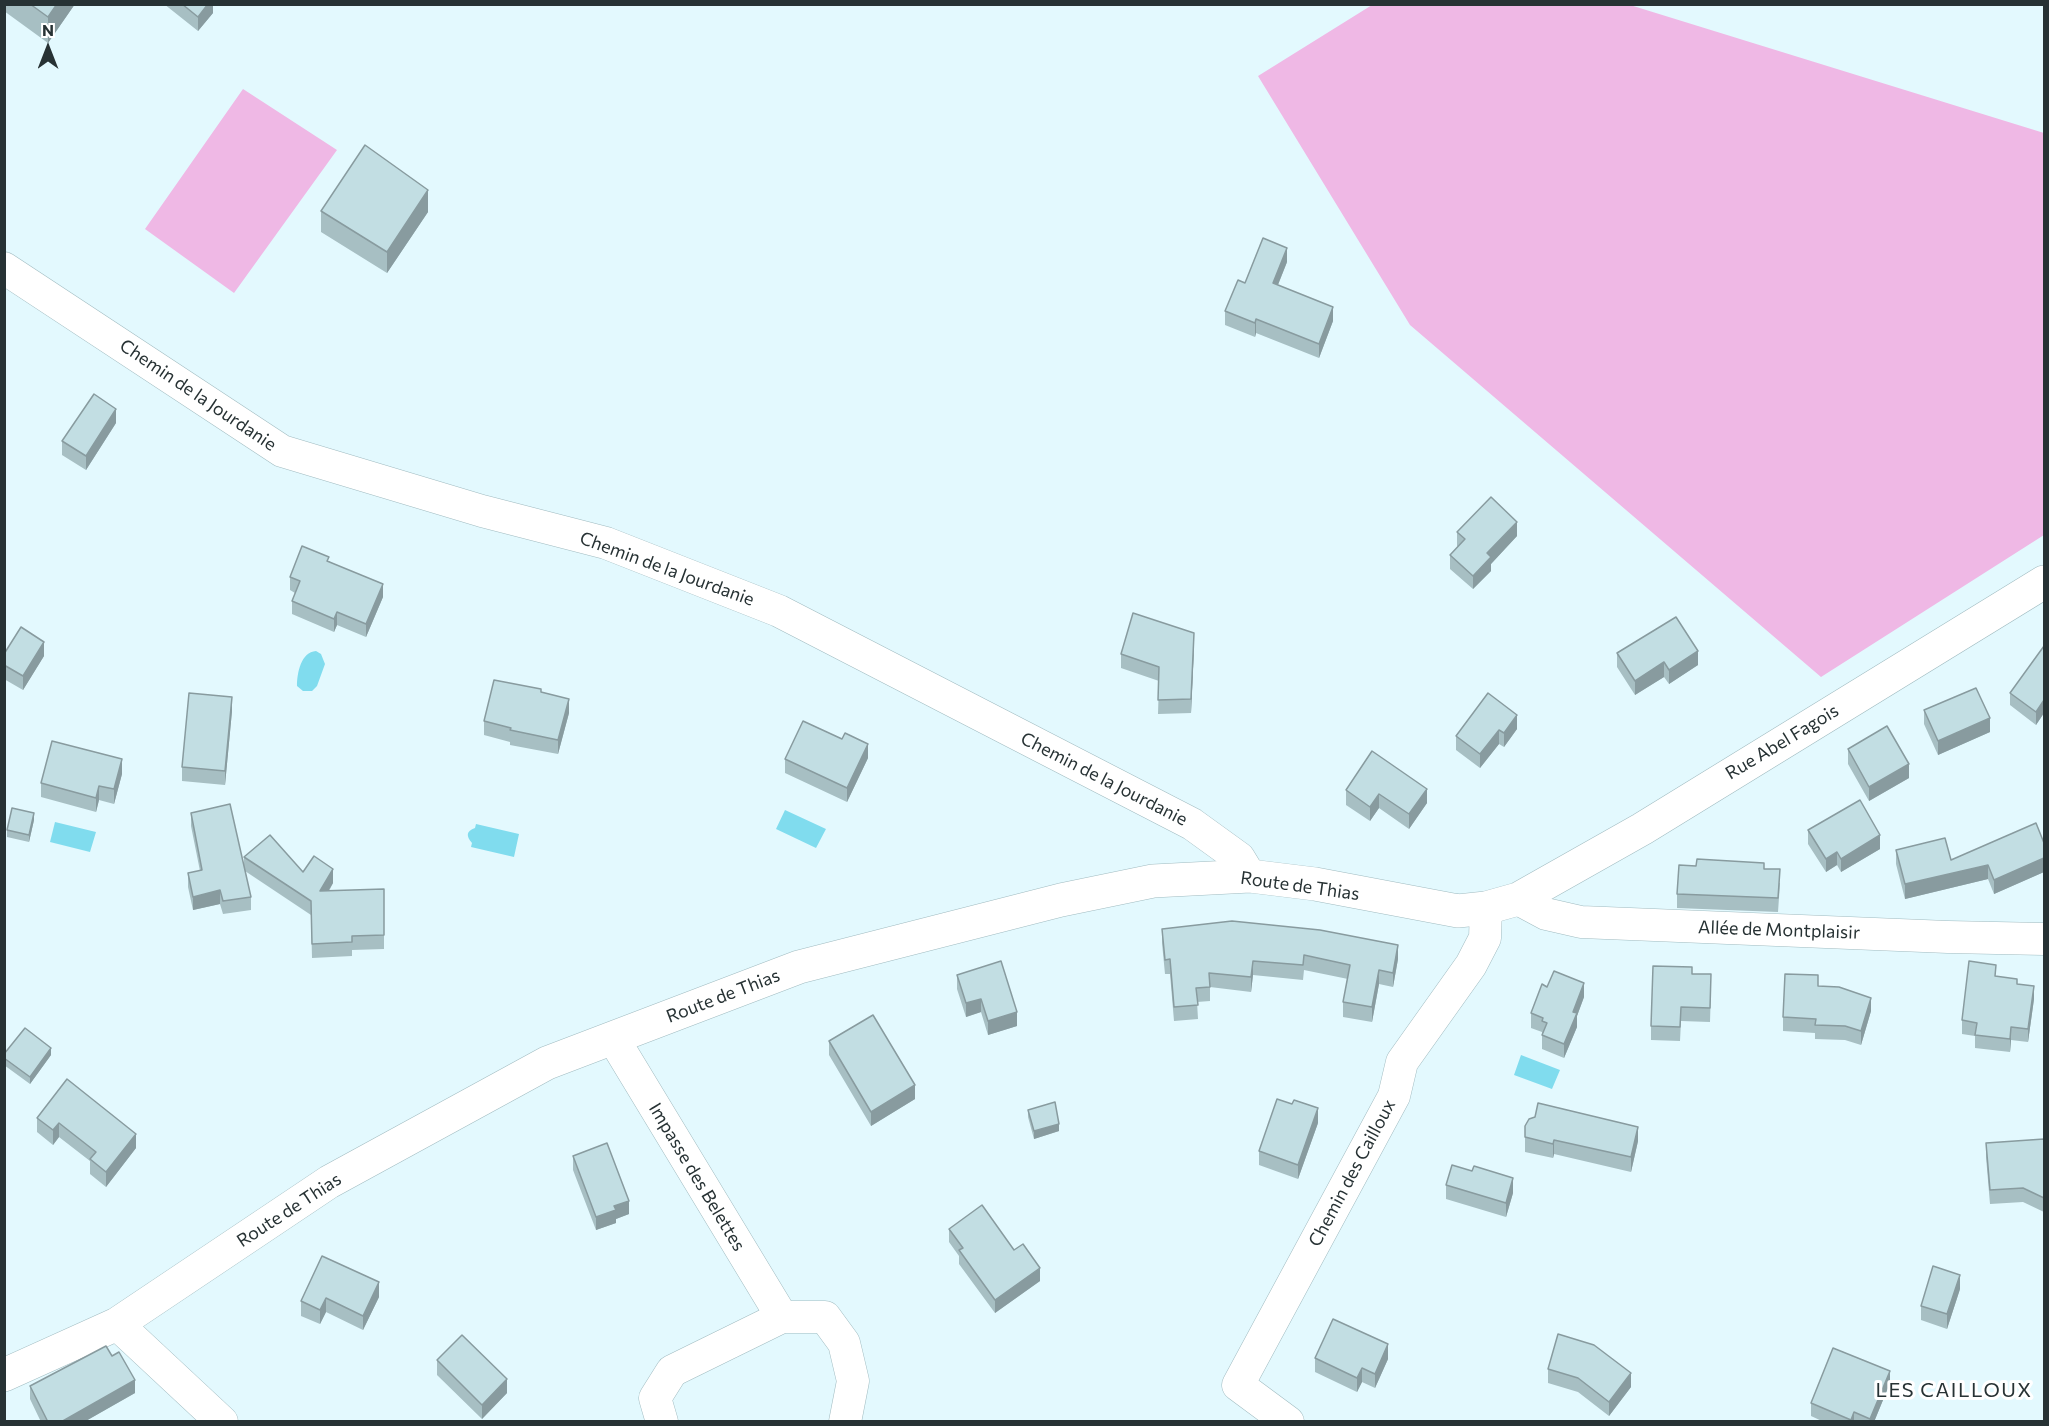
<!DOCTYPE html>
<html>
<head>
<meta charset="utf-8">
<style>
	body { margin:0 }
	#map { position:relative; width:2049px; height:1426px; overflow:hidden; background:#e3f9fe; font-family:Commissioner,sans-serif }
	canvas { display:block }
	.frame { position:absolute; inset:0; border:6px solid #273234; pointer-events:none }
	.north { position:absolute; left:18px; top:18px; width:60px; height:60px; -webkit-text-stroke:4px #fff; paint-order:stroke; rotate:0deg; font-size:16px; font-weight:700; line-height:24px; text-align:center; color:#273234 }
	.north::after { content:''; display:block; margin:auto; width:21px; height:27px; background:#273234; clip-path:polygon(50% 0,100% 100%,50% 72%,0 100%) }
</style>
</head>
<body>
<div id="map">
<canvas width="2049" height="1426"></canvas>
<div class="frame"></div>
<div class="north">N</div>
</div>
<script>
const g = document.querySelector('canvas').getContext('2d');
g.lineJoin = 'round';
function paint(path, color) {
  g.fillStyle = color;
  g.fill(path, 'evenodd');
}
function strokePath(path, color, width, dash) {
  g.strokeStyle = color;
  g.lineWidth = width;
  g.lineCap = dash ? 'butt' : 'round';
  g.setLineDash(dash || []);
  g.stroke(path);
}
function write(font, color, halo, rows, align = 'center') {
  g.font = font + ' Commissioner,sans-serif';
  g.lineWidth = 6;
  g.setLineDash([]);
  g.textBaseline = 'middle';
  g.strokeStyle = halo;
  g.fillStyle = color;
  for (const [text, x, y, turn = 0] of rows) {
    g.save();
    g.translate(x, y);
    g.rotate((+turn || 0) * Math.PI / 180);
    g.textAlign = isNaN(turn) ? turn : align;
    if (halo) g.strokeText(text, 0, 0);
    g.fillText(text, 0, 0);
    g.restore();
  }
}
paint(new Path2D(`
	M1372,5H1630L2044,133V535L1821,677L1410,325L1258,76Z
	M243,89L337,150L234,293L145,229Z`), '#efb8e5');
paint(new Path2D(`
	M316,651L321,654L325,664L317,686L312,691H303L297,686C297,673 301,652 316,651Z
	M785,810L826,829L816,848L776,829Z
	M55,822L96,832L90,852L50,842Z
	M476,824L519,834L514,857L471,847L472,843C466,836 466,831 475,828Z
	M1521,1055L1560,1070L1552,1089L1514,1075Z`), '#80dcee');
const street = new Path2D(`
	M4,268L282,451L482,511L606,543L779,611L1192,824L1239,858L1250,876
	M1518,899L1546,914L1581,922L1948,937L2044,939
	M613,1038L782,1317H825L844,1343L853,1381L845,1422
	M117,1324L222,1422
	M662,1422L655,1398L672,1371L782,1317
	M1288,1422L1238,1385L1394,1096L1402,1062L1471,965L1485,938L1486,908`);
const secondary = new Path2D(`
	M4,1375L117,1324L329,1182L547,1063L799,967L1061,900L1153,881L1250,876L1315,884L1458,911L1486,908L1518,899L1642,829L2044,582`);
strokePath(street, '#a0bbc0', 33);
strokePath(secondary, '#a0bbc0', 34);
strokePath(street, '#fff', 32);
strokePath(secondary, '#fff', 33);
paint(new Path2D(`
	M4,4H75L48,43L4,11Z
	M164,4H213V13L198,31Z
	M321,211L428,212L387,273L321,232Z
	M1287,262L1278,285L1333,321L1319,358L1256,333L1255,337L1225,325V311L1245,283Z
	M116,423L86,470L62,455V441Z
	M1457,532L1517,536L1491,564V571L1473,589L1450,569V555L1458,546H1457Z
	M329,561L383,597L366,637L337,625L334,632L292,614V601L295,593L290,590V577Z
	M2044,646V713L2036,725L2010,705V693Z
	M1194,647L1191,713L1158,714L1159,681L1121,668V654Z
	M1617,653L1698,665L1669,684L1664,677L1635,695L1617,667Z
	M4,654L44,656L23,690L4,679Z
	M541,692L569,713L558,754L510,745V742L484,735V721Z
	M1488,693L1517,729L1504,747L1499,744L1480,768L1456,750V736Z
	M1924,710L1990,732L1938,755L1924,724Z
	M232,711L225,785L182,781V767Z
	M842,739L868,758L847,802L785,773V759Z
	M1848,749L1909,778L1869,801L1848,764Z
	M1372,751L1427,803L1409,829L1379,808L1370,821L1346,805V790Z
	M122,774L114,804L99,800L96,812L41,797V783Z
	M191,813L244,865V857L303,872L333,883L329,891L384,889V949L352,950V956L312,958L311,915L245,871L251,897V910L223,914L220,904L193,910L188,887V873L200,871L191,826Z
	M34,820L29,842L7,837V830Z
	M1808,830L1880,849L1841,872L1837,865L1826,872L1808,844Z
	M2044,843V872L1994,894L1988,879L1905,899L1896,864V850L1951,860Z
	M1780,883L1778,912L1677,908V894Z
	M1162,929L1398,959L1393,987L1379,984L1372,1022L1343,1017V1002L1348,979L1304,970L1303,980L1253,975L1251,992L1210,987V1001L1197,1002L1198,1019L1174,1021L1170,974H1165L1162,943Z
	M957,975L1017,1026L988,1035L981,1012L966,1017L957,989Z
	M1996,976L2017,984L2034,999L2028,1042L2011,1040L2010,1052L1975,1048V1036L1962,1034V1020Z
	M1818,986L1871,1011L1861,1045L1845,1040L1815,1039V1033L1783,1031V1017Z
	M1547,987L1584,997L1577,1016V1027L1564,1058L1542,1049V1032L1531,1028V1013Z
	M1711,988L1710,1022L1681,1021L1680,1041L1651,1040V1026Z
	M829,1041L915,1099L871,1126L829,1055Z
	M4,1054L51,1055L30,1084L4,1065Z
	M67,1079L136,1148L106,1187L90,1174V1161L59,1137L53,1145L37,1132V1118Z
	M1028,1110L1059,1131L1034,1139L1028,1117Z
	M1318,1123L1298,1179L1259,1165V1151Z
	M1525,1126L1638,1141L1631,1172L1554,1154L1553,1158L1525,1152Z
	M2044,1139V1212L2023,1202L1990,1204L1986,1157V1143Z
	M573,1156L629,1214L616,1219V1223L596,1230L573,1170Z
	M1472,1171L1513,1193L1506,1217L1446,1199V1185Z
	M949,1229L1014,1250L1040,1281L995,1313L959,1264V1256L949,1242Z
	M322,1256L379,1297L363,1330L326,1312L320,1324L301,1316V1301Z
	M1960,1289L1947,1329L1921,1320V1306Z
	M1315,1358L1388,1359L1375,1388L1362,1382L1357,1392L1315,1372Z
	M437,1360L507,1393L482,1419L437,1375Z
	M1548,1369L1631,1387L1609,1416L1578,1392L1548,1383Z
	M1890,1383L1874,1422H1824L1811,1416V1403Z
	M30,1386L135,1393L84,1422H41L30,1399Z`), '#a7bfc3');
paint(new Path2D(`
	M57,4H75L48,43V17Z
	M208,4H213V13L198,31V17Z
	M428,190V212L387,273V252Z
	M1287,248V262L1273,297V283Z
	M1333,307V321L1319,358V344Z
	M1256,319V333L1255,337V323Z
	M116,409V423L86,470V456Z
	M1517,522V536L1491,564V571L1473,589V576L1487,553Z
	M383,584V597L366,637V624Z
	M337,612V625L334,632V619Z
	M1194,633V647L1191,713V699Z
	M44,642V656L23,690V676Z
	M1698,651V665L1669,684V670Z
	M1664,662V677L1635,695V681Z
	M232,697V711L225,785V771Z
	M569,699V713L558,754V740Z
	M2044,700V713L2036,725V712Z
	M1517,715V729L1504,747V733Z
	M1990,718V732L1938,755V741Z
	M1499,730V744L1480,768V754Z
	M868,744V758L847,802V788Z
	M122,759V774L114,804V789Z
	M1909,764V778L1869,801V787Z
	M99,786V800L96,812V798Z
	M1427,789V803L1409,829V814Z
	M1379,794V808L1370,821V807Z
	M34,813V820L29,842V835Z
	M1880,835V849L1841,872V859Z
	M1837,852V865L1826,872V859Z
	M2044,858V872L1994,894V880Z
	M1988,865V879L1905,899V884Z
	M333,869V883L320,905V891Z
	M220,890V904L193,910V897Z
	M1398,945V959L1393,987V973Z
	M1253,961V975L1251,992V977Z
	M1379,970V984L1372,1022V1007Z
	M1584,983V997L1577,1016V1027L1564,1058V1044L1573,1012Z
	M2034,986V999L2028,1042V1029Z
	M1871,998V1011L1861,1045V1031Z
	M981,999V1012L966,1017V1003Z
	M1017,1012V1026L988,1035V1021Z
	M2011,1027V1040L2010,1052V1039Z
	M51,1048V1055L30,1084V1077Z
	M915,1085V1099L871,1126V1112Z
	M1318,1108V1123L1298,1179V1165Z
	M59,1123V1137L53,1145V1130Z
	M1059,1124V1131L1034,1139V1131Z
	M1638,1127V1141L1631,1172V1157Z
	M136,1134V1148L106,1187V1172Z
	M1554,1140V1154L1553,1158V1144Z
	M1513,1178V1193L1506,1217V1203Z
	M629,1201V1214L616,1219V1223L596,1230V1217L614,1206Z
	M1040,1268V1281L995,1313V1300Z
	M1960,1275V1289L1947,1329V1314Z
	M379,1282V1297L363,1330V1316Z
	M326,1298V1312L320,1324V1310Z
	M1388,1344V1359L1375,1388V1374Z
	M1362,1368V1382L1357,1392V1378Z
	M1890,1371V1383L1874,1422H1870V1419Z
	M1631,1373V1387L1609,1416V1402Z
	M507,1379V1393L482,1419V1405Z
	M135,1380V1393L84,1422H61Z
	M1854,1412V1422H1851V1420Z`), '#889b9f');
const building = new Path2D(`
	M30,4H57L48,17Z
	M182,4H208L198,17Z
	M365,145L428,190L387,252L321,211Z
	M1263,238L1287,248L1273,283L1333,307L1319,344L1256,319L1255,323L1225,311L1238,280L1245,283Z
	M94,394L116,409L86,456L62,441Z
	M1491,497L1517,522L1487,553L1491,557L1473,576L1450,555L1465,539L1457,532Z
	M302,546L329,557L327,561L383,584L366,624L337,612L334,619L292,601L300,581L290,577Z
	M1133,613L1194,633L1191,699L1158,700L1159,667L1121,654Z
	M1676,617L1698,651L1669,670L1664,662L1635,681L1617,653Z
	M21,627L44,642L23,676L4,665V654Z
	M2044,646V700L2036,712L2010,693Z
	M494,680L541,689V692L569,699L558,740L510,730L511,728L484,721Z
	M1976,688L1990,718L1938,741L1924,710Z
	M189,693L232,697L225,771L182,767Z
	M1488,693L1517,715L1504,733L1499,730L1480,754L1456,736Z
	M803,721L842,739L845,733L868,744L847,788L785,759Z
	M1887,726L1909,764L1869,787L1848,749Z
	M52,741L122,759L114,789L99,786L96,798L41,783Z
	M1372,751L1427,789L1409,814L1379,794L1370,807L1346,790Z
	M1860,800L1880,835L1841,859L1837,852L1826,859L1808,830Z
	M230,804L251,897L223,901L220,890L193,897L188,873L202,870L191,813Z
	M12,808L34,813L29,835L7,830Z
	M2036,823L2044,843V858L1994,880L1988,865L1905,884L1896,850L1945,838L1951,860Z
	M270,835L303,872L314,856L333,869L320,891L384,889V935L352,936V942L312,944L311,901L244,857Z
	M1697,859L1764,863V869H1780L1778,898L1677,894L1679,865L1696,866Z
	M1232,921L1320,930L1398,945L1393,973L1379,970L1372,1007L1343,1002L1350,965L1304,955L1303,965L1253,961L1251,977L1209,973L1210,987L1196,988L1198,1005L1174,1007L1170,959L1165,960L1162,929Z
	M1001,961L1017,1012L988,1021L981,999L966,1003L957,975Z
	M1969,961L1996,965L1995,976L2017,979V984L2034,986L2028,1029L2011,1027L2010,1039L1975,1035L1977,1023L1962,1020Z
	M1653,966L1692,967V974H1711L1710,1008L1681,1007L1680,1027L1651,1026Z
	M1554,971L1584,983L1573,1012L1577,1013L1564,1044L1542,1035L1547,1023L1542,1021L1543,1018L1531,1013L1542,984L1547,987Z
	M1785,974L1818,975V986L1839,987L1871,998L1861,1031L1845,1026L1815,1025L1816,1019L1783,1017Z
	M873,1015L915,1085L871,1112L829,1041Z
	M25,1028L51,1048L30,1077L4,1058V1054Z
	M67,1079L136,1134L106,1172L90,1159L96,1152L59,1123L53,1130L37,1118Z
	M1277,1099L1292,1104L1294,1100L1318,1108L1298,1165L1259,1151Z
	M1055,1102L1059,1124L1034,1131L1028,1110Z
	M1538,1103L1638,1127L1631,1157L1554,1140L1553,1144L1525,1137V1126L1529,1119L1535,1117Z
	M2044,1139V1198L2023,1188L1990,1190L1986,1143Z
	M607,1143L629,1201L614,1206L616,1210L596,1217L573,1156Z
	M1452,1165L1472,1171L1474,1166L1513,1178L1506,1203L1446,1185Z
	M982,1205L1014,1250L1023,1244L1040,1268L995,1300L959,1250L963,1248L949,1229Z
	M322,1256L379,1282L363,1316L326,1298L320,1310L301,1301Z
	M1933,1266L1960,1275L1947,1314L1921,1306Z
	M1333,1319L1388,1344L1375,1374L1362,1368L1357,1378L1315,1358Z
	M1558,1334L1594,1345L1631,1373L1609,1402L1578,1378L1548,1369Z
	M462,1335L507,1379L482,1405L437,1360Z
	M106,1346L112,1356L119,1352L135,1380L61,1422H48L30,1386Z
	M1833,1348L1890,1371L1870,1419L1854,1412L1851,1420L1811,1403Z`);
paint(building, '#c2dee3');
strokePath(building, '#889b9f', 1.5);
write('18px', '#273234', '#fff', [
	["Chemin de la Jourdanie",198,395,34],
	["Chemin de la Jourdanie",667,569,20],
	["Rue Abel Fagois",1782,742,-31],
	["Chemin de la Jourdanie",1104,779,27],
	["Route de Thias",1300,886,8],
	["Allée de Montplaisir",1779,930,2],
	["Route de Thias",723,996,-21],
	["Chemin des Cailloux",1352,1173,-62],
	["Impasse des Belettes",697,1177,59],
	["Route de Thias",289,1210,-33]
]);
g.letterSpacing = '1.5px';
write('20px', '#273234', '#fff', [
	["LES CAILLOUX",1954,1390]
]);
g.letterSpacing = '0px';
</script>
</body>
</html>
